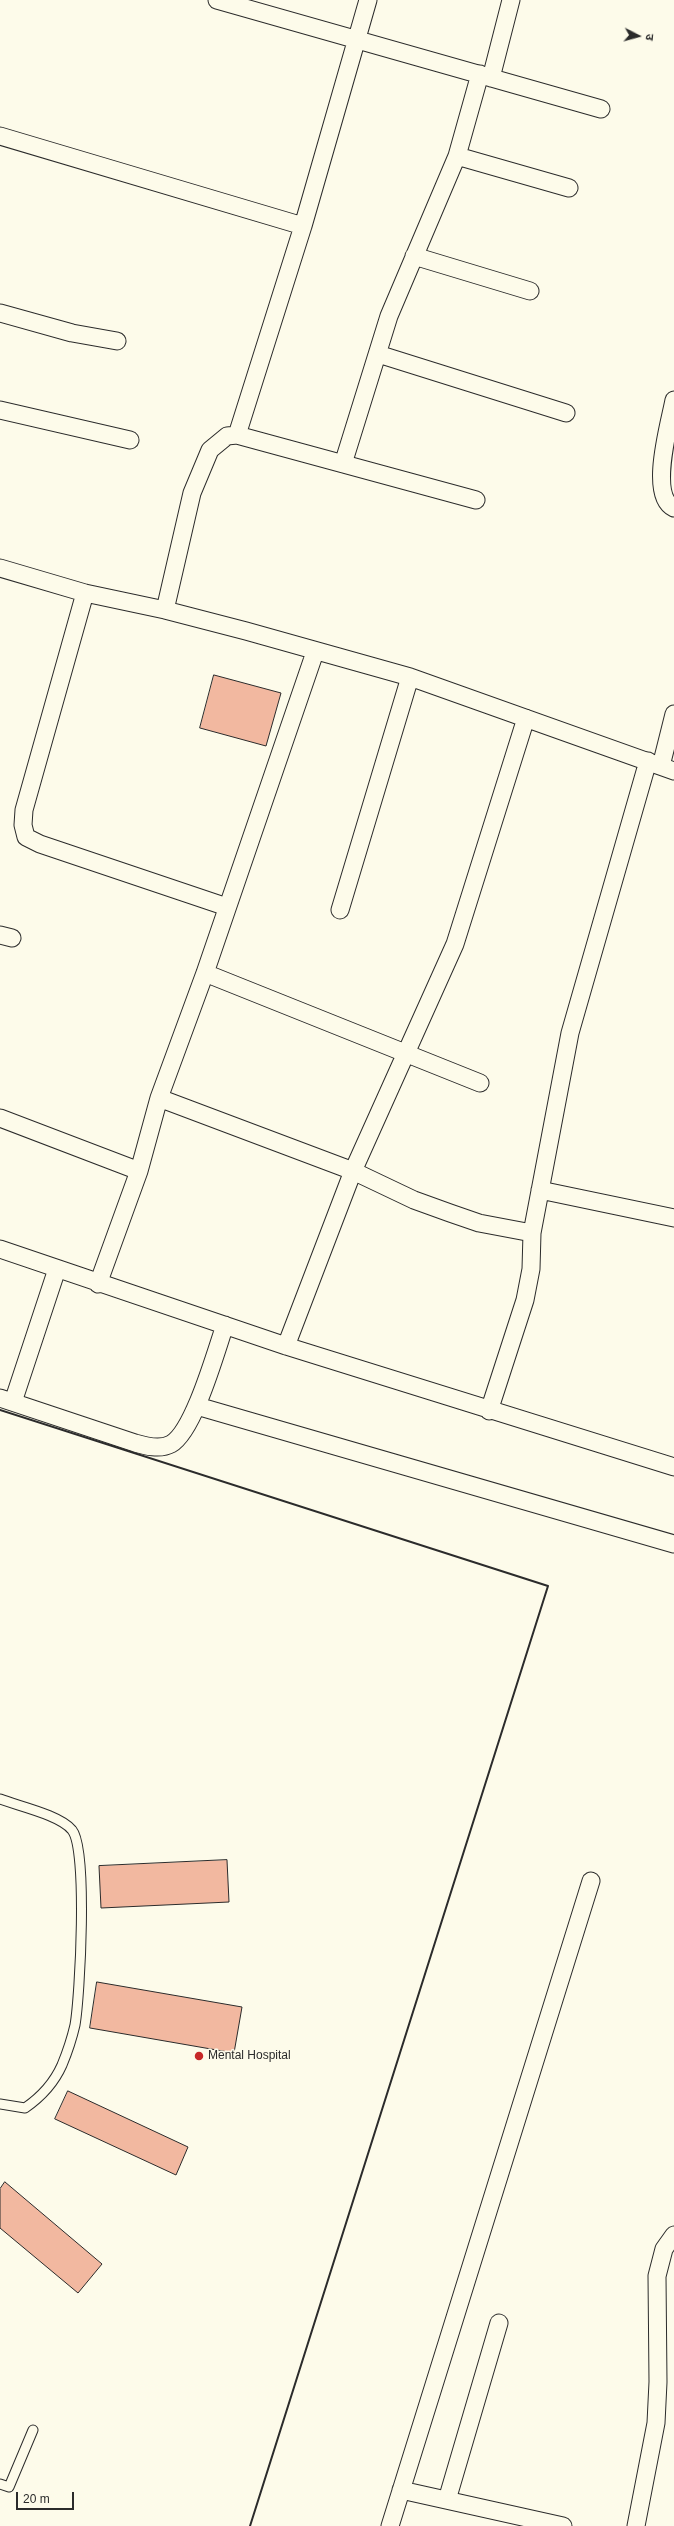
<!DOCTYPE html>
<html>
<head>
<meta charset="utf-8">
<style>
	body { margin:0 }
	#map { position:relative; width:674px; height:2526px; overflow:hidden; background:#fdfbea; font-family:Helvetica,"Noto Sans Devanagari",sans-serif }
	canvas { display:block }
	.north { position:absolute; left:618px; top:16px; width:40px; height:40px; -webkit-text-stroke:3px #fdfbea; paint-order:stroke; rotate:96deg; font-size:11px; font-weight:700; line-height:16px; text-align:center; color:#2b2b2b }
	.north::after { content:''; display:block; margin:auto; width:14px; height:18px; background:#2b2b2b; clip-path:polygon(50% 0,100% 100%,50% 72%,0 100%) }
	.scale { position:absolute; left:16px; top:2492px; width:58px; height:18px; box-sizing:border-box; border:2px solid #2b2b2b; border-top:0; padding-left:5px; font-size:12px; line-height:14px; white-space:nowrap; color:#2b2b2b; -webkit-text-stroke:3px #fdfbea; paint-order:stroke }
</style>
</head>
<body>
<div id="map">
<canvas width="674" height="2526"></canvas>
<div class="north">उ</div>
<div class="scale">20 m</div>
</div>
<script>
const g = document.querySelector('canvas').getContext('2d');
g.lineJoin = 'round';
function paint(path, color) {
  g.fillStyle = color;
  g.fill(path, 'evenodd');
}
function strokePath(path, color, width, dash) {
  g.strokeStyle = color;
  g.lineWidth = width;
  g.lineCap = dash ? 'butt' : 'round';
  g.setLineDash(dash || []);
  g.stroke(path);
}
function write(font, color, halo, rows, align = 'center') {
  g.font = font + ' Helvetica,sans-serif';
  g.lineWidth = 3;
  g.setLineDash([]);
  g.textBaseline = 'middle';
  g.strokeStyle = halo;
  g.fillStyle = color;
  for (const [text, x, y, turn = 0] of rows) {
    g.save();
    g.translate(x, y);
    g.rotate((+turn || 0) * Math.PI / 180);
    g.textAlign = isNaN(turn) ? turn : align;
    if (halo) g.strokeText(text, 0, 0);
    g.fillText(text, 0, 0);
    g.restore();
  }
}
const building = new Path2D(`
	M214,675L281,693L266,746L200,728Z
	M227,1860L229,1902L101,1908L99,1866Z
	M97,1982L242,2007L234,2053L90,2028Z
	M68,2091L188,2147L176,2175L55,2119Z
	M5,2182L102,2264L78,2293L0,2228V2189Z`);
paint(building, '#f2b8a0');
strokePath(building, '#2b2b2b', 1);
const lane = new Path2D(`
	M0,1799C18,1806 60,1815 72,1830C88,1849 80,1996 75,2025C72,2038 67,2053 62,2065C54,2083 41,2097 25,2108L0,2104
	M0,2484L9,2487L33,2430`);
const street = new Path2D(`
	M217,0L601,109
	M491,78L511,0
	M0,136L303,226
	M457,156L569,188
	M414,256L530,291
	M0,313L72,333L117,341
	M378,354L566,413
	M674,400C670,422 648,496 674,508
	M0,410L130,440
	M237,435L303,226L368,0
	M343,464L389,316L457,156L480,74
	M0,568L85,593L165,610L246,631L410,677L674,771
	M85,593L24,810L23,825L26,837L40,844L227,907
	M165,610L192,493L210,450L227,436L237,435L476,500
	M661,766L674,714
	M340,910L410,677
	M0,935L12,938
	M205,973L480,1083
	M159,1098L353,1171L414,1200L450,1213L479,1223L532,1233
	M0,1118L139,1171
	M540,1190L674,1218
	M0,1249L286,1346L674,1467
	M98,1284L139,1171L159,1098L205,973L315,652
	M286,1346L353,1171L455,944L526,718
	M0,1398L135,1443C145,1446 160,1450 171,1444C194,1431 216,1351 225,1325
	M13,1402L57,1269
	M197,1406L674,1544
	M489,1411L525,1300L531,1269L532,1233L570,1033L648,761
	M401,2490L563,2526
	M447,2500L499,2323
	M390,2526L591,1881
	M636,2526L656,2423L658,2382L657,2276L664,2249L674,2235`);
strokePath(lane, '#2b2b2b', 11);
strokePath(street, '#2b2b2b', 19);
strokePath(lane, '#fdfbea', 9);
strokePath(street, '#fdfbea', 17);
strokePath(new Path2D(`
	M0,1410L548,1586L250,2526`), '#2b2b2b', 2);
for (const [x, y, r, color] of [
	[199,2056,5,"#c62828"]
]) {
  const dot = new Path2D();
  dot.arc(x, y, r, 0, 2 * Math.PI);
  g.fillStyle = color;
  g.fill(dot);
  strokePath(dot, '#fdfbea', 1.5);
}
write('12px', '#2b2b2b', '#fdfbea', [
	["Mental Hospital",208,2056]
], 'left');
</script>
</body>
</html>
